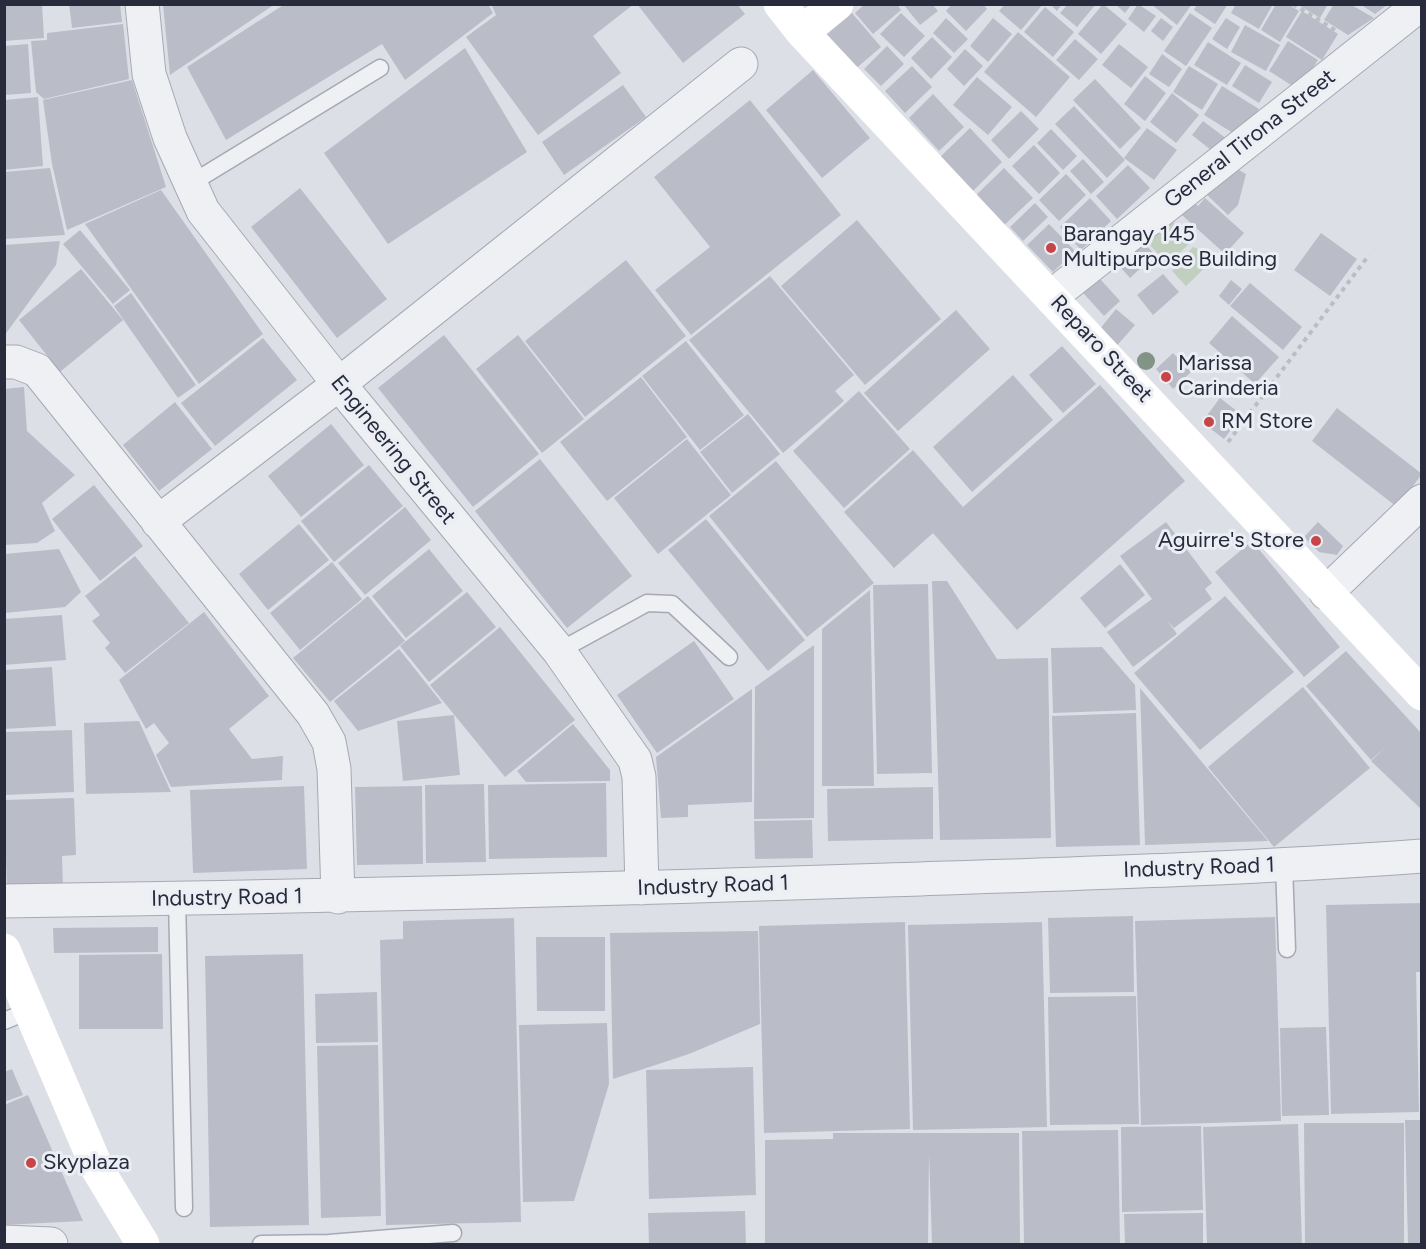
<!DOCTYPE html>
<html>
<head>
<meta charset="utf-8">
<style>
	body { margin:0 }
	#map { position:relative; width:1426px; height:1249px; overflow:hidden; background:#dcdfe6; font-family:Figtree,sans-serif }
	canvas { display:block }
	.frame { position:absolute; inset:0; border:6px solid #272b3b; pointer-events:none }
</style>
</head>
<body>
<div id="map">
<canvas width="1426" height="1249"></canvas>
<div class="frame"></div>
</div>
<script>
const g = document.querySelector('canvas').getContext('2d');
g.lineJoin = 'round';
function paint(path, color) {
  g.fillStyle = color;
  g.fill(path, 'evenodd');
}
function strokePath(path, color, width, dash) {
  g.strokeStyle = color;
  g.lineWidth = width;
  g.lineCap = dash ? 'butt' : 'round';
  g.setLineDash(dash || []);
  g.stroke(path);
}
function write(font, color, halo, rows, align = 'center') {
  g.font = font + ' Figtree,sans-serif';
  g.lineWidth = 6;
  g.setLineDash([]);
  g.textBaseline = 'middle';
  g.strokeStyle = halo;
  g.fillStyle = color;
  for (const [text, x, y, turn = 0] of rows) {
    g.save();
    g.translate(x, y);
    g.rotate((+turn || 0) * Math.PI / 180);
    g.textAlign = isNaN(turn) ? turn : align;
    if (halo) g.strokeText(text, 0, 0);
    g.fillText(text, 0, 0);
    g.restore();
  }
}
paint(new Path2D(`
	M1169,218L1192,241L1168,264L1146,241Z
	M1193,247L1217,256L1186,286L1172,271Z`), '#c0cfbe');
paint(new Path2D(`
	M4,4H42L44,38L4,41Z
	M69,4H120L122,22L72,28Z
	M163,4H275L170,75Z
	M285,4H488L493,13L405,80L382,44L226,140L187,67Z
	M491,4H634L593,36L621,73L538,135L466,37L496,15Z
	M637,4H737L745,14L683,63Z
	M865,4H897L901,10L873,34L855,13Z
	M903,4H932L938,11L920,25Z
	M952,4H983L987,9L966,31L946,11Z
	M1005,4H1043L1021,30L999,11Z
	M1050,4H1062L1057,11Z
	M1068,4H1096L1077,27L1060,13Z
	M1103,4L1127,24L1101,54L1078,34Z
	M1115,4H1132L1125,13Z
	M1138,4L1156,16L1144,32L1128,19Z
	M1151,4H1192L1177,25Z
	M1197,4H1228L1215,24L1194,10Z
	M1236,4H1273L1259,29L1231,13Z
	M1276,4H1288L1299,11L1280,42L1261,30Z
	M1297,4H1328L1320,18Z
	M1334,4H1350L1374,18L1348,35L1324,20Z
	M1360,4H1388L1375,14Z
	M1045,7L1074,32L1053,57L1024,32Z
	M1302,11L1338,34L1322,60L1286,37Z
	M852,13L881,47L853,71L824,37Z
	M901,13L925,36L904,57L880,34Z
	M1190,13L1212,28L1186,66L1164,51Z
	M946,18L968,39L954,53L933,33Z
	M993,18L1012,34L988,62L970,46Z
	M1161,18L1173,27L1163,41L1151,31Z
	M1226,18L1240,27L1227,49L1212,39Z
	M123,24L129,79L44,99L36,92L31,41L47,40V33Z
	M1245,25L1280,45L1266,71L1231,52Z
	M1018,32L1070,77L1036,117L984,72Z
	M932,37L952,57L931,79L911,58Z
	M1075,39L1098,59L1079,80L1056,60Z
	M1288,41L1318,60L1299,90L1269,71Z
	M1208,42L1241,63L1227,85L1194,65Z
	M28,44L31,93L4,95V46Z
	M1119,44L1148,67L1131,88L1102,65Z
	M887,46L904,64L881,86L864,69Z
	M465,48L527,152L388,244L324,153Z
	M965,49L983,66L964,86L947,69Z
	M1162,54L1182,69L1169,87L1149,74Z
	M1245,65L1272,82L1259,103L1232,86Z
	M912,66L932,87L905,113L885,91Z
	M1189,66L1218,84L1202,110L1173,92Z
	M813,70L870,138L822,178L766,110Z
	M1145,76L1166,93L1145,121L1124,104Z
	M977,77L1012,107L988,135L953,105Z
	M1095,79L1141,128L1120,149L1073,100Z
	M132,80L166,187L67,230L52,164L43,100Z
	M623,85L646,117L564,175L542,142Z
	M1222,86L1259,109L1241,138L1204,115Z
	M1172,93L1199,115L1176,143L1150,122Z
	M933,94L964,127L939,151L909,118Z
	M38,97L43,166L4,170V100Z
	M750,100L841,215L691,335L655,290L710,247L654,177Z
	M1074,106L1125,160L1107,178L1055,124Z
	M1021,111L1039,129L1009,159L991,140Z
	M1203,121L1227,139L1216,154L1192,135Z
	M970,128L1002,162L972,192L939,158Z
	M1147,128L1177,150L1154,180L1124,158Z
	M1051,129L1077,156L1063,170L1037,143Z
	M1034,145L1060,173L1039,194L1012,166Z
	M1083,159L1104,182L1091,194L1070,171Z
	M1225,162L1246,174L1238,205L1228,215L1205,193Z
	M1128,165L1150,188L1117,219L1096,196Z
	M50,168L65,235L5,239L4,172Z
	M1004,168L1033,198L999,230L971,200Z
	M1066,174L1086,195L1059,221L1039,200Z
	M300,188L387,299L337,338L251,227Z
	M161,190L263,334L199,384L85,224Z
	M1183,193L1198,206L1205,198L1244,233L1225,254L1172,206Z
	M1090,198L1111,221L1081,250L1060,227Z
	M1035,203L1048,217L1023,241L1010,227Z
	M857,220L941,319L865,385L781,286Z
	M1049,224L1075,251L1053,272L1027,245Z
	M80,230L130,290L113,304L63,244Z
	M1321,233L1357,259L1330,296L1294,270Z
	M1137,235L1155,255L1130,278L1112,258Z
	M60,241L56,265L4,336V245Z
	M626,260L686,336L585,417L525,341Z
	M81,269L123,320L60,372L19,320Z
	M1092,270L1120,301L1104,316L1076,285Z
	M1163,274L1179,292L1153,315L1137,295Z
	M770,276L854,375L835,391L844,401L783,453L689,340Z
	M1231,280L1242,289L1229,305L1219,296Z
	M1250,283L1302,327L1283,350L1230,306Z
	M131,293L196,385L178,398L114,306Z
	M1116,309L1135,325L1113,350L1095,335Z
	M956,310L990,349L898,431L864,393Z
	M1232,316L1279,357L1255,384L1209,343Z
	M444,335L539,454L473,507L378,388Z
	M518,335L584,419L542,453L476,369Z
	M263,338L297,380L215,446L181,403Z
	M686,341L744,415L700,450L642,376Z
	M1062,346L1096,384L1063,413L1029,375Z
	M1173,353L1191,372L1173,389L1156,369Z
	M1013,375L1053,420L972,492L933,447Z
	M641,377L687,437L607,501L560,442Z
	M1100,385L1185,481L1017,630L933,533L894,568L844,512L913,450L963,507Z
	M24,387L27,431L75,475L42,503L55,531L37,543L4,545V389Z
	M859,391L910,449L844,508L793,451Z
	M1220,398L1242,415L1224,439L1202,422Z
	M175,402L212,449L159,491L123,445Z
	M1337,408L1422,474L1397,507L1312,441Z
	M748,414L780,454L732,493L700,452Z
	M331,424L364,465L301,517L268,476Z
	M687,439L731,495L658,554L614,498Z
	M540,459L632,576L567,628L475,511Z
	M776,461L874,583L807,637L709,516Z
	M369,465L403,506L334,562L301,521Z
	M94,485L143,546L100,581L52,519Z
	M405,507L431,540L365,595L338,563Z
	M706,519L805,640L768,671L668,550Z
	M1166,522L1212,583L1205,589L1212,599L1174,628L1167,620L1177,634L1133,667L1107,632L1152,599L1120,556Z
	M1318,522L1343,546L1337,555L1319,552L1304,537Z
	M299,524L329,560L268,610L239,574Z
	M1252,541L1340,647L1304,677L1215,572Z
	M59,549L81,592L65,607L4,613V554Z
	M429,549L463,591L406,638L372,596Z
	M135,556L189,623L125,673L105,648L110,643L92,621L100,615L85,596Z
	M332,562L362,599L300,650L270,613Z
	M1120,564L1145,595L1105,628L1080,598Z
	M932,581H947L997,659L1048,658L1051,838L940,840Z
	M928,584L932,773L877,774L873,585Z
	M870,590L874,786H822V629Z
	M467,592L496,627L429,682L400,646Z
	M368,596L405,641L330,702L293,658Z
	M1225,596L1294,672L1200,750L1134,673Z
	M204,612L269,696L229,729L252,759L283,756L282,780L171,787L156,755L169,743L154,723L146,729L119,680Z
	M62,615L66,660L4,665V619Z
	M500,627L575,720L505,777L430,685Z
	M694,641L734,699L657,753L617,695Z
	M814,645V818L754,819L755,687Z
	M1102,647L1135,685L1136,710L1053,713L1051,648Z
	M399,649L442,703L358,731L334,701Z
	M1346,651L1422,734V810L1371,761L1387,746L1371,760L1306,686Z
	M52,667L56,726L4,729V670Z
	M1303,687L1370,768L1274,847L1208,767Z
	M1140,688L1268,841L1145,845Z
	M752,689V802L688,805V817L661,818L656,757Z
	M1136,713L1140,845L1056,847L1052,716Z
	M454,715L460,775L403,781L397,721Z
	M139,721L171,792L86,794L84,723Z
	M573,724L610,770V781L526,782L517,771Z
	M72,730L74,792L4,795V732Z
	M606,783L607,857L489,859L488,785Z
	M484,784L486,862L426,863L425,785Z
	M304,786L307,869L193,873L190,790Z
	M422,786L423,864L357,865L355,787Z
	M933,787V839L828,841L827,789Z
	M74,798L76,855L62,856L63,889L7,891L4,800Z
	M812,820L813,858L755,859L754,821Z
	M1422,903V972H1416L1419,1112L1331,1114L1326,905Z
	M1133,916L1134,992L1050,993L1048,918Z
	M1275,917L1281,1121L1141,1125L1135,921Z
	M514,918L521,1222L386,1225L380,940L403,939V921Z
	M905,922L910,1129L764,1133L759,926Z
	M1042,922L1047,1127L913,1130L908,925Z
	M158,927V952L54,953L53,928Z
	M758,931L760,1024L689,1054L613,1079L610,933Z
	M536,937H605V1011H537Z
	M162,954L163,1029H79V955Z
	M303,954L309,1225L210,1227L205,956Z
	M377,992L378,1042L316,1043L315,994Z
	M1136,996L1139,1124L1050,1125L1048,997Z
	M607,1023L609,1084L574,1201L523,1202L519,1025Z
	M1326,1027L1329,1115L1282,1116L1280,1028Z
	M378,1045L381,1216L321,1218L317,1046Z
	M753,1067L756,1195L649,1199L646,1070Z
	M12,1069L23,1095L4,1102V1072Z
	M28,1095L83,1221L4,1225V1105Z
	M1405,1120H1422V1244H1408Z
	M1304,1123H1404V1244H1305Z
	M1298,1124L1302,1244H1207L1203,1127Z
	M1201,1126L1203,1210L1122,1212L1121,1127Z
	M1118,1130L1120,1244H1024L1022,1131Z
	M833,1133H1019L1020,1244H932L929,1153L928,1244H765V1140L833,1139Z
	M745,1211L746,1244H649L648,1213Z
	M1203,1213V1244H1125L1124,1214Z`), '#babdc8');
const lane = new Path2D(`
	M190,184L380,68
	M559,651L647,603L672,604L729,657
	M1284,865L1287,949
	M177,899L184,1208
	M4,1021L31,1010
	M261,1244L329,1243L453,1233`);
const street = new Path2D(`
	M142,4L149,74L170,138L203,211L339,384L559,651L635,760L639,777L642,888
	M1052,296L1421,4
	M4,362H16L37,370L313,714L329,742L334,769L338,897
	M158,522L339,384L741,64
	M1326,593L1422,501
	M4,901C299,897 593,890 888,880C1066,874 1244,869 1422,856
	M4,1242L51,1244`);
strokePath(lane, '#a6a9b3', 19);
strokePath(street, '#a6a9b3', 35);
strokePath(new Path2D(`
	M1293,4L1338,32
	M1228,442L1369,255`), '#bbbdc4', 4, [4.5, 4.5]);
strokePath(lane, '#eff0f4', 16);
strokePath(street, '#eff0f4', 33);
strokePath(new Path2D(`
	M780,4L802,32L1422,694
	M802,32L837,4
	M4,950L98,1170L143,1244`), '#fff', 33);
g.fillStyle = '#819485';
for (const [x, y] of [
	[1146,361]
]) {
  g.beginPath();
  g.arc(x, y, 9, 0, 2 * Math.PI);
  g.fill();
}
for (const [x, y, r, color] of [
	[1051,248,6,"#c74546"],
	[1166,377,6,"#c74546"],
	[1209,422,6,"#c74546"],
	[1316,541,6,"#c74546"],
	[31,1163,6,"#c74546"]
]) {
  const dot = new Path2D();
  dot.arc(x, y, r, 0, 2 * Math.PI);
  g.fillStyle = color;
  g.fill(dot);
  strokePath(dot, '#ebeef4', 2);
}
write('22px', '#272b3b', '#ebeef4', [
	["General Tirona Street",1250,139,-38],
	["Reparo Street",1101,349,47],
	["Engineering Street",393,450,51],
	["Industry Road 1",1199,868,-2],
	["Industry Road 1",713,886,-2],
	["Industry Road 1",227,898,-1]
]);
write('22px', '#272b3b', '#ebeef4', [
	["Barangay 145",1063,235],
	["Multipurpose Building",1063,260],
	["Marissa",1178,364],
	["Carinderia",1178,389],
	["RM Store",1221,422],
	["Aguirre's Store",1304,541,"right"],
	["Skyplaza",43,1163]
], 'left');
</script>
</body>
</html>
